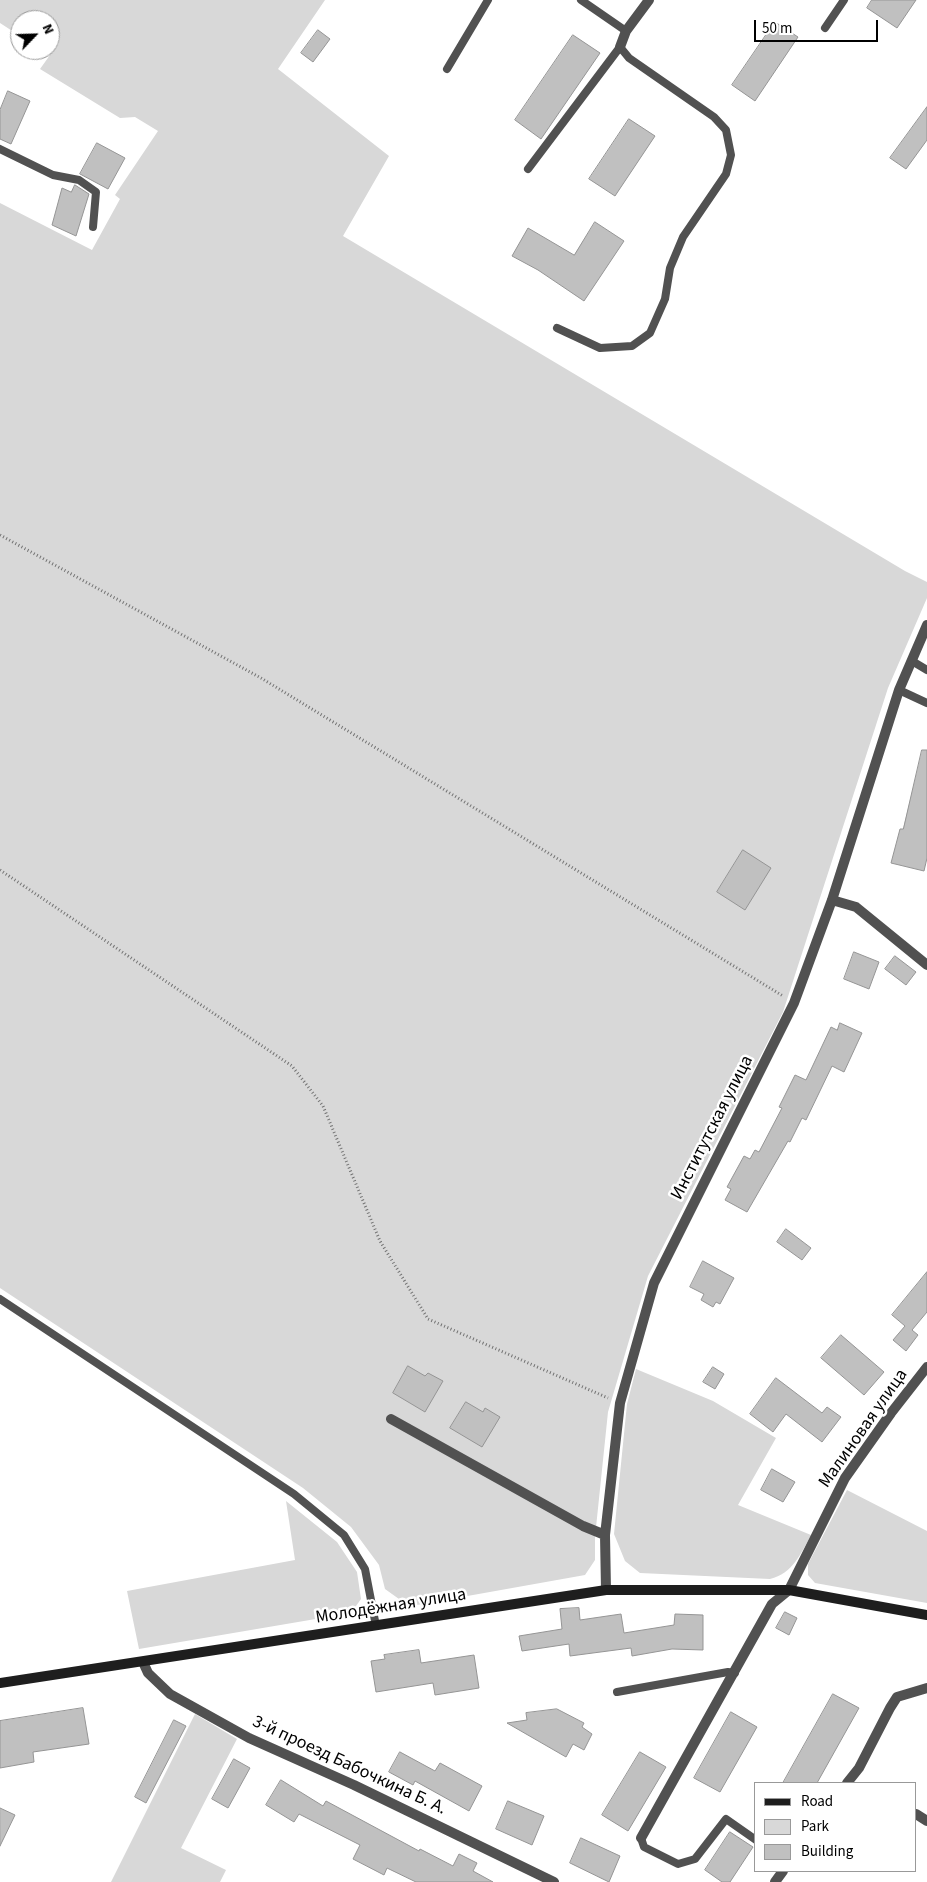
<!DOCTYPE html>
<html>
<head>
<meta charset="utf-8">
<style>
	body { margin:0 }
	#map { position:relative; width:927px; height:1882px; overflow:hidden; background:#fff; font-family:"Source Sans 3",sans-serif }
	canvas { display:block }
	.legend { position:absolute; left:754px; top:1782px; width:162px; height:90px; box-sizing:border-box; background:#fff; border:1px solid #999; margin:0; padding:6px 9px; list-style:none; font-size:15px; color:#000 }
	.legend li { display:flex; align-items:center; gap:10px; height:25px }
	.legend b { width:25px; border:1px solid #999 }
	.north { position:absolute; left:10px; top:10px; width:50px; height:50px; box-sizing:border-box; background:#fff; border:1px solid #999; border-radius:50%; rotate:66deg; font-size:14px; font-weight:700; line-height:20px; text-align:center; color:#000 }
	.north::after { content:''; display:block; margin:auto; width:18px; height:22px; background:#000; clip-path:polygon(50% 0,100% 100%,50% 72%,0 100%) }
	.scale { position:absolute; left:754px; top:20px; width:124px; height:22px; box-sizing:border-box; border:2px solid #000; border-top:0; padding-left:6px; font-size:15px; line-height:18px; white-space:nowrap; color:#000; -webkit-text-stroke:4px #fff; paint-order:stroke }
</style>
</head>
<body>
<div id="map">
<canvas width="927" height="1882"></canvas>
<ul class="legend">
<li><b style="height:6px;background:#1e1e1e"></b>Road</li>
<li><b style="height:14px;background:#d8d8d8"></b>Park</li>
<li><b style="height:14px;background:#c0c0c0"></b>Building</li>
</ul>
<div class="north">N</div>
<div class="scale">50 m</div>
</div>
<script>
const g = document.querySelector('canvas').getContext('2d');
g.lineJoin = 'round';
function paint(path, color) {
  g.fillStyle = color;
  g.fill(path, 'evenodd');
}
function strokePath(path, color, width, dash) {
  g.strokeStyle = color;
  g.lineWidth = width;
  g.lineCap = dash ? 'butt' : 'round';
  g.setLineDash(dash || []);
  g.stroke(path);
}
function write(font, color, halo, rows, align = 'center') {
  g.font = font + ' "Source Sans 3",sans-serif';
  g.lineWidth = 5;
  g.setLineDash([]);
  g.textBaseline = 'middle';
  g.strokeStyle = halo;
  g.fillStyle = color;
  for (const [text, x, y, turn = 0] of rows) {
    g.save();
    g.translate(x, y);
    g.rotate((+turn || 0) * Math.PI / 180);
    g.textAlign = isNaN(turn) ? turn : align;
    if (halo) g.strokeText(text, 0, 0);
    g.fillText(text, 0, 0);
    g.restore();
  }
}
paint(new Path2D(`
	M0,0H325L278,69L389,156L343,236L905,571L927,582V598L888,688L783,1012L648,1276L608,1412L595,1537V1560L585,1575L417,1605L399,1599L385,1589L379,1565L351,1527L303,1488L0,1288V203L92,250L120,199L115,195L158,131L135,117L120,118L40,69L50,55L43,50H50V20H20V36L0,23Z
	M636,1369L713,1401L776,1438L738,1505L811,1535C800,1555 793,1573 770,1579L640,1573L625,1561L614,1534L627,1404Z
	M847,1490L927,1531V1603L815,1583L808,1575V1564Z
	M286,1501L337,1542L357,1572L361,1599L351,1613L139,1649L127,1591L295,1560Z
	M195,1714L237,1739L181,1848L226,1870L220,1882H111Z`), '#d8d8d8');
const building = new Path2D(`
	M872,0H916L897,28L867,8Z
	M775,22L798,37L755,101L732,85Z
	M318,30L330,39L313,62L301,53Z
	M573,35L600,53L541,139L515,120Z
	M8,91L30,101L11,144L0,139V110Z
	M927,107V140L906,169L890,158Z
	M629,119L655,136L615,196L589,179Z
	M97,143L125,158L108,189L80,174Z
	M75,185L89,194L76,236L52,225L62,188L71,192Z
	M595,222L624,241L584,301L538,270L512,256L528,228L574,255Z
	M922,750H927V858L924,871L891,863L900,829H903Z
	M743,850L771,868L745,910L717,892Z
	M854,952L879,962L869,989L844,979Z
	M895,956L916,972L906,985L885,969Z
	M840,1023L862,1033L844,1072L832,1066L806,1120L802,1118L790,1142L788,1141L747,1212L725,1200L731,1189L727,1187L744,1156L750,1159L755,1150L759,1152L782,1108L779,1107L795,1075L806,1080L831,1027L837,1030Z
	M786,1229L811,1248L802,1260L777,1242Z
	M703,1261L734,1278L720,1304L716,1302L713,1307L701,1300L704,1294L690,1287Z
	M927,1272V1312L912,1330L918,1335L906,1351L893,1340L905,1326L892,1315Z
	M841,1335L884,1372L864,1395L821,1358Z
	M408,1366L425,1376L428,1373L443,1381L425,1412L393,1393Z
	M713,1367L724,1374L715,1389L703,1382Z
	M776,1378L822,1413L827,1407L841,1417L822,1442L786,1414L773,1432L750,1414Z
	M466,1402L483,1412L485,1408L500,1417L482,1447L450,1428Z
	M772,1469L795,1482L783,1502L761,1490Z
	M579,1608L580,1620L621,1614L624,1633L674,1625L675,1614L703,1615V1650L672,1649L632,1656L631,1648L570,1656L569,1644L522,1651L519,1636L562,1629L560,1609Z
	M785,1612L797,1618L789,1635L776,1628Z
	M419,1650L421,1663L474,1655L479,1688L435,1695L433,1683L376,1692L371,1661L385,1659L384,1655Z
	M833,1694L859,1708L817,1783H783Z
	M83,1708L89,1744L33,1752L34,1762L0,1768V1721Z
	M557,1709L584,1723L582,1727L592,1734L584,1750L573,1744L566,1757L507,1723L527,1720L526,1713Z
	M731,1712L757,1727L720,1792L694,1778Z
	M174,1720L186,1726L146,1803L135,1797Z
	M400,1752L435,1771L440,1763L482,1786L469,1811L415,1781L413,1785L389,1772Z
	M640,1752L666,1767L628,1831L602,1815Z
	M234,1759L250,1768L228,1808L212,1799Z
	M281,1780L323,1806L326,1801L419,1851L420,1849L453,1866L459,1854L477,1863L473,1871L493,1882H416L387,1868L384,1875L353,1859L360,1845L299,1814L294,1822L266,1805Z
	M508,1801L544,1816L532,1845L496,1829Z
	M0,1808L15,1815L0,1846Z
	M730,1832L753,1847L730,1882H722L705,1870Z
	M581,1838L620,1856L609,1882L570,1863Z`);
paint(building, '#c0c0c0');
strokePath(building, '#959595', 1);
strokePath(new Path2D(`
	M0,535L261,678L783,996
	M0,870L292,1066L323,1106L380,1241L428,1319L608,1398`), '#737373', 3, [1, 2.5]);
strokePath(new Path2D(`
	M581,0L626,31
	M825,28L844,0
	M447,69L488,0
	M0,149L53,175L79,180L96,192L93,227
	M528,169L620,47L629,58L714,117L726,130L731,155L726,174L683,237L670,268L665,299L650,333L632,346L600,348L557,328
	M912,661L927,670
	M899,690L927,703
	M0,1299L294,1494L344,1535L365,1569L376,1626
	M617,1692L728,1672L735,1673
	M641,1838L644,1847L678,1864L695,1859L726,1819L756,1840`), '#515151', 8);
strokePath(new Path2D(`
	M620,47L626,31L649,0
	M832,900L856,907L927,965
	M391,1419L583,1526L605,1535
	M606,1590L605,1535L620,1403L654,1283L794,1003L832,900L899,690L927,625
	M143,1662L148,1673L170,1694L249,1738L354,1785L554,1882
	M847,1783L859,1768L890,1708L897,1697L927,1688
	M916,1814L927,1821
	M641,1838L772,1604L789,1590L845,1478L891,1413L927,1367
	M775,1882L783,1871`), '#515151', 10);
strokePath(new Path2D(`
	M0,1683L606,1590H789L927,1615`), '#1e1e1e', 10);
write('18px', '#000', '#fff', [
	["Институтская улица",713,1128,-63],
	["Малиновая улица",864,1429,-55],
	["Молодёжная улица",391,1607,-9],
	["3-й проезд Бабочкина Б. А.",349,1766,25]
]);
</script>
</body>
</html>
